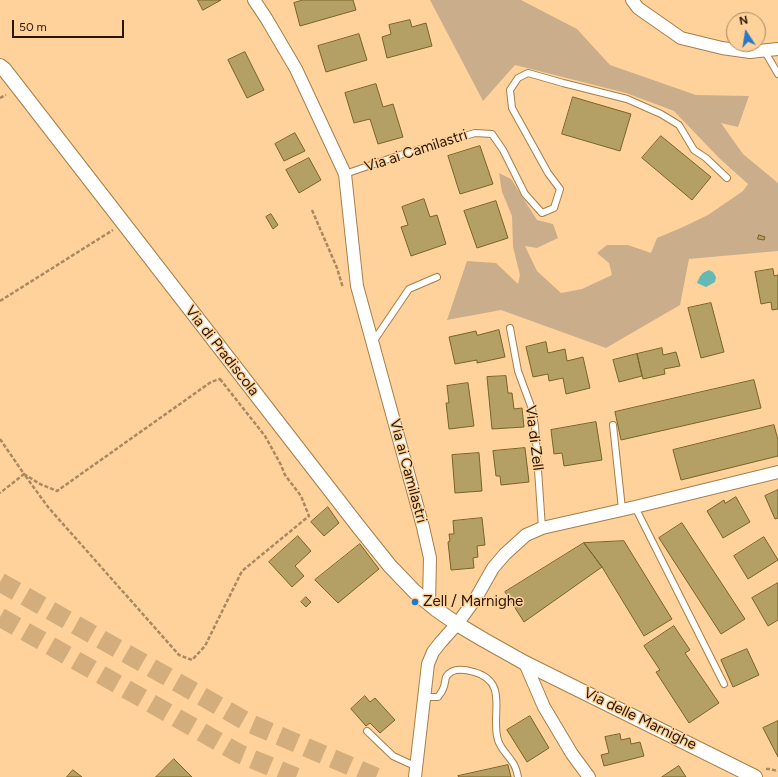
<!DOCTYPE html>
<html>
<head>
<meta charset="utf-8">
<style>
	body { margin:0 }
	#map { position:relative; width:778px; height:777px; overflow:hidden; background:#ffd29b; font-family:Figtree,sans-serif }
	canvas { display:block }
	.north { position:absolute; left:726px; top:12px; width:40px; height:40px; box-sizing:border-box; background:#ffd29b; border:1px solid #a9875e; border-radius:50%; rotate:348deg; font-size:11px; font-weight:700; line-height:16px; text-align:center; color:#271702 }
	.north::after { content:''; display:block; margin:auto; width:14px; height:18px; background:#2978c7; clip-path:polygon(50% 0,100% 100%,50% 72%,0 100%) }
	.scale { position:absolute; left:12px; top:20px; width:112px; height:18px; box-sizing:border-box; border:2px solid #271702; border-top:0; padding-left:5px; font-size:12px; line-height:14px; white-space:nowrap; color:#271702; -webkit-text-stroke:3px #ffd29b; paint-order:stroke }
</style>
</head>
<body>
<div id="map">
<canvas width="778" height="777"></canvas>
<div class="north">N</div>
<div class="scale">50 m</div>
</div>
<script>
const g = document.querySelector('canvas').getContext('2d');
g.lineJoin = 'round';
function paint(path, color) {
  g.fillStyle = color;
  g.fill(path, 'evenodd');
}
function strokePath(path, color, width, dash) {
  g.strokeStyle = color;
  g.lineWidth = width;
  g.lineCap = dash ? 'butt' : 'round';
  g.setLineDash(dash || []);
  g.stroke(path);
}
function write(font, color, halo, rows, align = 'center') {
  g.font = font + ' Figtree,sans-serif';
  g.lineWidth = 3;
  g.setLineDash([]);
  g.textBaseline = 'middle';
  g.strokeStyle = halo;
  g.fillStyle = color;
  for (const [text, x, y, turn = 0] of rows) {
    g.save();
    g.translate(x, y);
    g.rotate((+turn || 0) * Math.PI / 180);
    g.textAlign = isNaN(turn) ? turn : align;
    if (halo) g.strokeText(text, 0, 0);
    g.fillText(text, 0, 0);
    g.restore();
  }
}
paint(new Path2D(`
	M430,0H521L577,29L610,65L696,95L749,96L738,127L721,123L743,154L778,183V251L689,259L680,305L606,348L501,310L447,320L467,261L496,263L518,284L520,275L513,247L512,216L502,192L499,173L511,179L537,220L553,224L558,238L537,248L525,246L537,271L561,293L582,289L612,275L609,263L597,253L607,245H628L651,253L657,238L683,227L708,215L743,191L748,184L719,158L674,111L626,93L515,65L483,101Z`), '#caae8b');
paint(new Path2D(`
	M709,270L713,272L716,277L715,282L706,287L697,283C700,276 701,273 709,270Z`), '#65b9b5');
const building = new Path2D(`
	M198,0H221L203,10Z
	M303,0H353L356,10L300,26L294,3Z
	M410,20L412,27L426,23L432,46L387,58L382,37L391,34L389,25Z
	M359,34L367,60L326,72L318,46Z
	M245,52L264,90L247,98L228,60Z
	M376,84L383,107L393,104L403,137L378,144L370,119L354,123L345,93Z
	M573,97L631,114L620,151L562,134Z
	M295,133L305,151L284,161L275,144Z
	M661,136L711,177L692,200L642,158Z
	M480,146L493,184L460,194L448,156Z
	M309,158L321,180L299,193L286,170Z
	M424,199L430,217L437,215L446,244L411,256L401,227L408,225L402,207Z
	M496,201L508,238L477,248L464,211Z
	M271,214L278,225L273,229L266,217Z
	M759,235L765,237L764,240L758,239Z
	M773,269L774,276L778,275V309L772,310L771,302L761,304L755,272Z
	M711,303L724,352L701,358L688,308Z
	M499,330L505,357L477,363V360L455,364L449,337L476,331L477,335Z
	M546,342L548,353L565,349L567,361L583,357L590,388L566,394L563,378L549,381L548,374L533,377L526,347Z
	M662,348L663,355L676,352L680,366L664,369L665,374L643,379L637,354Z
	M637,354L642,376L619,382L613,360Z
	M506,376L508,393H512L514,409L522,408L524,427L492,429L487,377Z
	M754,380L761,408L621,440L615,412Z
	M468,383L474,426L449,429L446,403H449L447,386Z
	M596,422L602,460L564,466L562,453L554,454L551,430Z
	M774,425L778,440V456L681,480L673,450Z
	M525,448L529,482L501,485L500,476H496L493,451Z
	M479,453L482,491L455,493L452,455Z
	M778,490V518L775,519L765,496Z
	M736,497L750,522L723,538L707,511L724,500L725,503Z
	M328,507L339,523L324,536L311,522Z
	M482,518L485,545L477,546L478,557L473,558L474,568L451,570L448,542L450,541L449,534H454L453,521Z
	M682,523L745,619L721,634L659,538Z
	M298,536L311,551L295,566L304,576L292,587L269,562Z
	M764,537L778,560L748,579L734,556Z
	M624,541L672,619L644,636L602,567L584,543Z
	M584,543L602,567L524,622L505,592Z
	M360,544L379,569L338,603L315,580Z
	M778,583V620L768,626L752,598Z
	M306,597L311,602L306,607L301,602Z
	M674,626L690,650L685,653L719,703L689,723L656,672L660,670L644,646Z
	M747,649L759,675L733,687L721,660Z
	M365,696L370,702L375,698L395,720L380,733L370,723L366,726L351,709Z
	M530,716L549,748L527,762L507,730Z
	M778,721V757L763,728Z
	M620,734L621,740L630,738L631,744L640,742L644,756L604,766L601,755L609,753L605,737Z
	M174,759L192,777H156Z
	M508,765L511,777H459L458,776Z
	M679,766L686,777H662Z
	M73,770L82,777H67Z`);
paint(building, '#b4a064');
strokePath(building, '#786423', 1);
strokePath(new Path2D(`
	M0,582L249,723L376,777
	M0,617L240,754L296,777`), '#d4ad7c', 19, [19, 10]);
const service = new Path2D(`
	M764,50L778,74
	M345,174L400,155L475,133L492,134L503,150L525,194L542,213L554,208L560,189L548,173L512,108L510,90L518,78L528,73L563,83L627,99L661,114L679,125L694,150L706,158L727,178
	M510,328L518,371L532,409L535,426L542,528
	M373,342L409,289L437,277
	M613,425L622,509
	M635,507L724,684
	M425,697H438C440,694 442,692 443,689C445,685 445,681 446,677C452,667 464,669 474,672C510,682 490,715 498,740C500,748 508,755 513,763C516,767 517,772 518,777
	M367,731L393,756L417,767`);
const minor = new Path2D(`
	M254,0L266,18L296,69L345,174L357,286L423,527L430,558L429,603
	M632,0L638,8L681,38L722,48L750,52L778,49
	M525,663L544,707L572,754L589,777
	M415,777L428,664L433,652L440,643L457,624L476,598L493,568L505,554L526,535L542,528L635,507L778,472`);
const tertiary = new Path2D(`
	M0,66L4,69L18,87L358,526L390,566L415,592L437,610L457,624L484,640L525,663L755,777`);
strokePath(service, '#a77e48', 8);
strokePath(minor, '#a77e48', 14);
strokePath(tertiary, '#a77e48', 16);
strokePath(new Path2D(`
	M0,98L6,95
	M312,210L337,268L343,288
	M0,301L113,230
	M220,379L265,436L281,465L285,475L301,496L309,516L242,571L205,646L192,660L179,655L48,507L24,474L40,484L57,491L211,382Z
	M0,439L24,474L0,493
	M766,769H769L778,771`), '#ab8960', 2.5, [4, 2]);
strokePath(service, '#fff', 6);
strokePath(minor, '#fff', 12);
strokePath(tertiary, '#fff', 14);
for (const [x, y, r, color] of [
	[415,602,4,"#2978c7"]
]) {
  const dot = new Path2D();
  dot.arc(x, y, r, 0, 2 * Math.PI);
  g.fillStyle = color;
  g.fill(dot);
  strokePath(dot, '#ffd29b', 1.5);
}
write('15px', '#271702', '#ffd29b', [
	["Via ai Camilastri",416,151,-18],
	["Via di Pradiscola",222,351,52],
	["Via di Zell",534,438,83],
	["Via ai Camilastri",408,471,75],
	["Via delle Marnighe",640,719,26]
]);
write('15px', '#271702', '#ffd29b', [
	["Zell / Marnighe",423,602]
], 'left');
</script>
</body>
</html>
